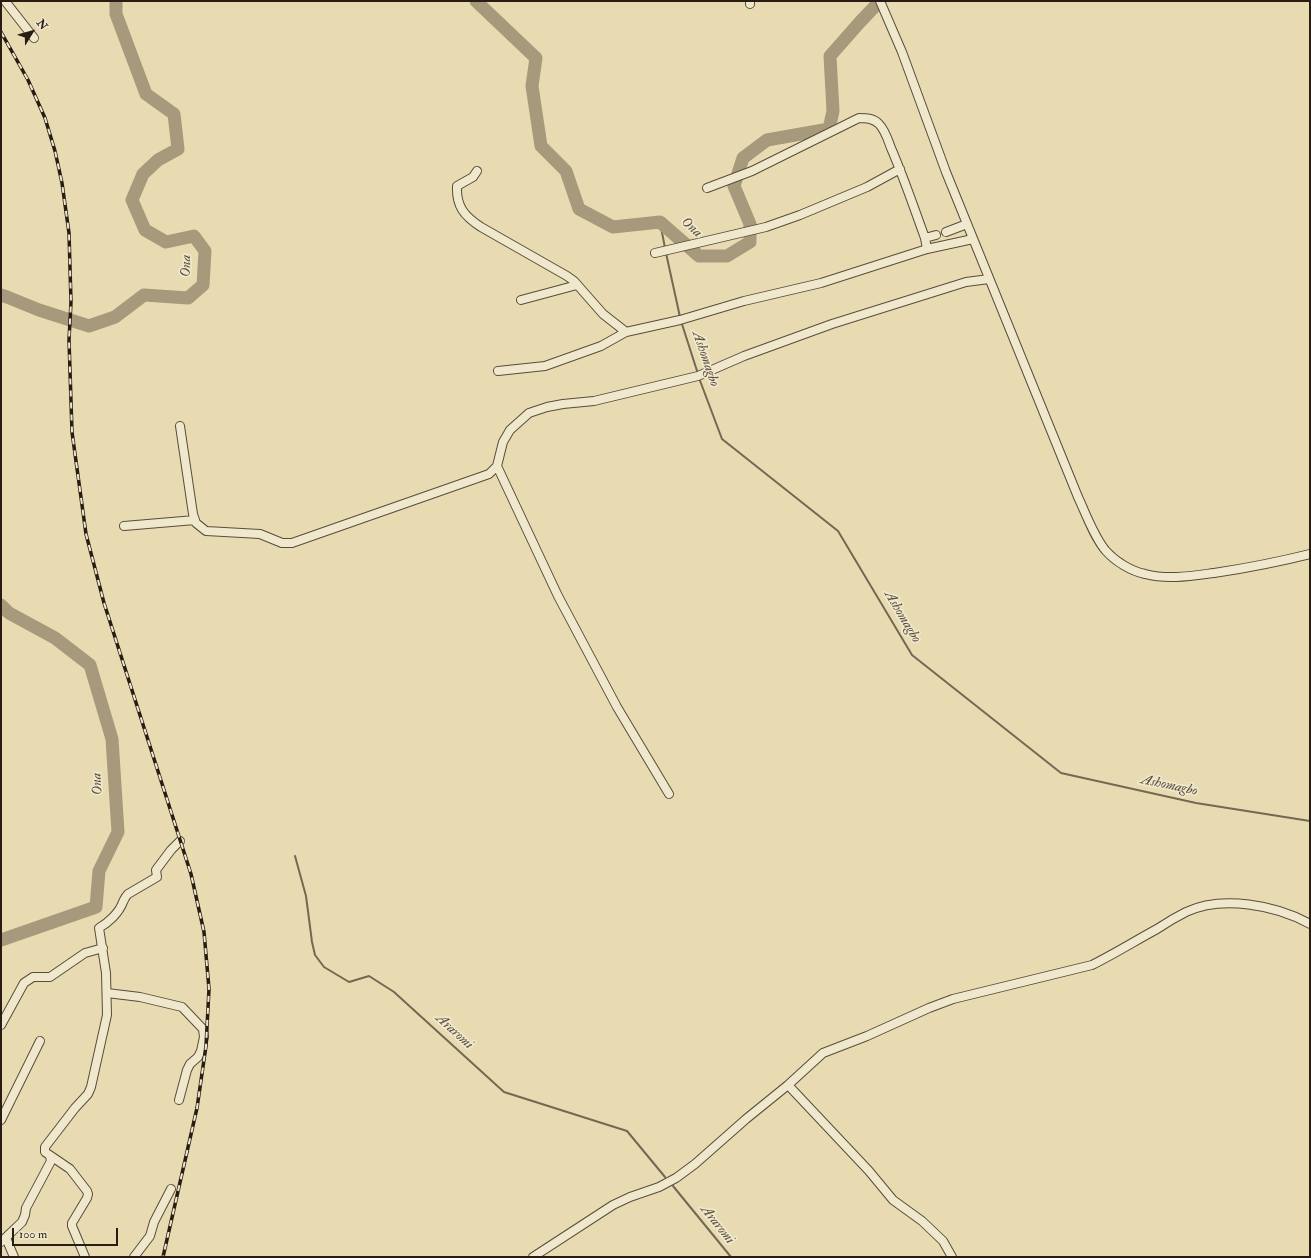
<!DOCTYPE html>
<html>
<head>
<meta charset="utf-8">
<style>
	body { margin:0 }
	#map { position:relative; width:1311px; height:1258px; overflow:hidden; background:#e8dbb2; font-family:"IM FELL Double Pica",serif }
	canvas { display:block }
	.frame { position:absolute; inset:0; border:2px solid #281c13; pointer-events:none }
	.north { position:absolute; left:12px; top:12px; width:40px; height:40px; -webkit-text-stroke:3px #f0e8cd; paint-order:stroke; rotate:53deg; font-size:11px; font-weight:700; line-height:16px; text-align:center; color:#281c13 }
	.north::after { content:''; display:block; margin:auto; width:14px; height:18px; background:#281c13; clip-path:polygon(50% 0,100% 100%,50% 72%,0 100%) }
	.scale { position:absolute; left:12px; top:1228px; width:106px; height:18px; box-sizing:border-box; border:2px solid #281c13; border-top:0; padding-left:5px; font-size:12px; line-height:14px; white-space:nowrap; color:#281c13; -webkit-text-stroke:3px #f0e8cd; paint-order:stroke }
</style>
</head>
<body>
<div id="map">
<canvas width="1311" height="1258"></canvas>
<div class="frame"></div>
<div class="north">N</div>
<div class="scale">100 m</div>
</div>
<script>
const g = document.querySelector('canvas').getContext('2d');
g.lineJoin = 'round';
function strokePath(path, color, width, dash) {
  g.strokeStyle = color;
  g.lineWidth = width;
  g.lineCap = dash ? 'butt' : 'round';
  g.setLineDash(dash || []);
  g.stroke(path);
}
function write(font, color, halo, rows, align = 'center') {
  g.font = font + ' "IM FELL Double Pica",serif';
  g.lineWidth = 3.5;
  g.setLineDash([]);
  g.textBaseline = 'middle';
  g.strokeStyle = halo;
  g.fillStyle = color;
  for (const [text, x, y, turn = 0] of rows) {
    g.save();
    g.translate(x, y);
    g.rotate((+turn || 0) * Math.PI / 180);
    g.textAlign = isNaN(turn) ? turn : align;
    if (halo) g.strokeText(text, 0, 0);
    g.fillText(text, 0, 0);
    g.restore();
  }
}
strokePath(new Path2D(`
	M660,222L665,248
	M666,253L680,317
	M681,321L698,374
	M699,378L722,439L838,531L912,655L1061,773L1196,803L1310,821
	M295,856L306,896L312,942L315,955L324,967L349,982L369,976L394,992L504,1092L627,1131L665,1177
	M673,1186L731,1257`), '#746852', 2);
strokePath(new Path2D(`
	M476,1L536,58L532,86L541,146L566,171L579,209L613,227L660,222L699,256H727L750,242V224L734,186L743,158L767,140L829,129L833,111L830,56L860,22L880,1
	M1,295L7,297L39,310L89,326L115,317L144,295L188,298L203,285L205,251L194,236L166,242L145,230L132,200L143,174L158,160L178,149L174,114L146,94L116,14V1
	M1,605L9,613L55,638L90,665L112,739L118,832L99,871L96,907L1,940`), '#a79a7c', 13);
const minor = new Path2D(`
	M5,1L34,38
	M750,1V4
	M880,1L902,52L946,172L1078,497C1086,514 1094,537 1106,551C1116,562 1131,571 1145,574C1168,580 1191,576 1214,573C1247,568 1278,562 1310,554
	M477,171L473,177L457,186C456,206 464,216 481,227L567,276L574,281L603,314L626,332
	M707,188L752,171L859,118C866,118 873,118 879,124C885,130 888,140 891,148C904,178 914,208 925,238
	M946,232L967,224
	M927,249L973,239
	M655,253L766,227L800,215L867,187L900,169
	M521,300L577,285
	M498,371L545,366L601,346L626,332L680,320L744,301L821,283L927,249L925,238L936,235
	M180,426L193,514L196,523L206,531L260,534L282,543H292L489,474L497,466L503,442L510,430L529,413L547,407L563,404L594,401L698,376L744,356L832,324L966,282L989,279
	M497,466L558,596L617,707L669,794
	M124,526L195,520
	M107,993L140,997L182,1007L203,1029L204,1037L201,1051L198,1057L190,1064L187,1070L179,1100
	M1,1025L24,983L33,977H50L85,953L103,948
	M788,1085L869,1171L893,1200L922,1221L943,1241L952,1257
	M1,1120L40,1041
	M6,1238L14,1257
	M1,1242L22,1222L25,1215L26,1208L51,1161L50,1156
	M85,1257L72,1226V1223L87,1198L88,1194L87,1191L70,1169L45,1152V1147L75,1108L88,1094L91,1087L107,1015L106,973L99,928C108,923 119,913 123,902C125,898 125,897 128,894L157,877L156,870L171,850L180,841
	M134,1257L150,1236L154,1222L171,1189
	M533,1257L613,1205L630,1197L659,1187L676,1178L695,1164L746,1119L788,1085L823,1053L867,1036L929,1008L953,999L1092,965C1114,954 1135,941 1157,929C1166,923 1176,917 1186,912C1222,895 1276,905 1310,924`);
strokePath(minor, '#584c3b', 10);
strokePath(minor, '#f0e8cd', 8);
const rail = new Path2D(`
	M1,32L28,80L45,118L55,151L62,183L69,233L71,302L69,340L72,432L86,534L104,603L191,874L204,932L209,989L206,1046L197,1108L163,1257`);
strokePath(rail, '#281c13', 3.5);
strokePath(rail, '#f0e8cd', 2, [6]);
write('italic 14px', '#5b4e3d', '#f0e8cd', [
	["Ona",691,228,41],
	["Ona",187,266,-89],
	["Ashomagbo",705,359,71],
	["Ashomagbo",902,617,59],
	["Ona",98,784,-94],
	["Ashomagbo",1169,786,12],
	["Araromi",454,1032,42],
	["Araromi",717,1225,51]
]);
</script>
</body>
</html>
